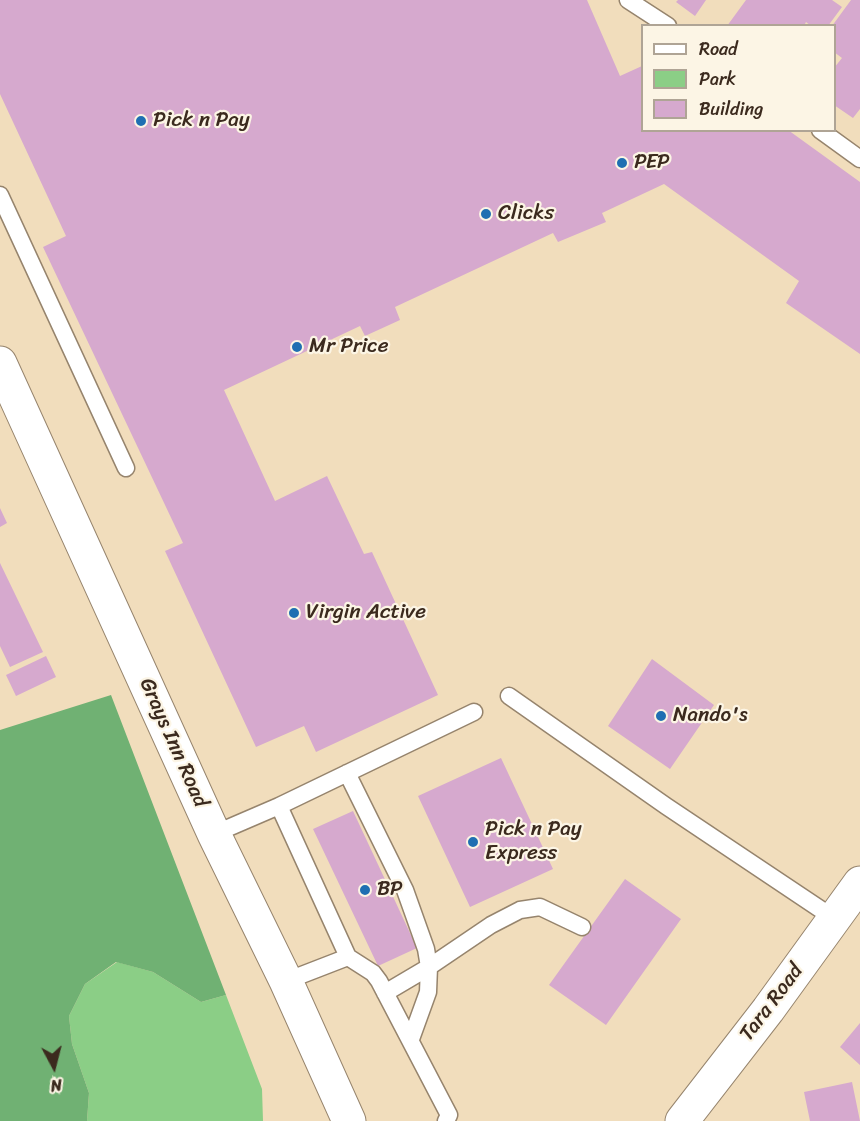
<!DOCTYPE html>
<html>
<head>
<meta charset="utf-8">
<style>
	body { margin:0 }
	#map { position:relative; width:860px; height:1121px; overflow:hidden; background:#f1ddbc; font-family:Sriracha,sans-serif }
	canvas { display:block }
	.legend { position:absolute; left:641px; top:24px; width:195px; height:108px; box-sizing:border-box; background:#fcf5e5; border:2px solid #afa495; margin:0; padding:8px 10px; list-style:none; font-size:18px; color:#3b2a1e }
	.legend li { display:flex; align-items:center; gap:12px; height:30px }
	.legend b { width:30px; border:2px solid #afa495 }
	.north { position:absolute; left:24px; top:1037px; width:60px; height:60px; -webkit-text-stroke:4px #fcf5e5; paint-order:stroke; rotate:173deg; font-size:16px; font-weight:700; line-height:24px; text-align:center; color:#3b2a1e }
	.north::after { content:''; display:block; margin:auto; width:21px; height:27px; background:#3b2a1e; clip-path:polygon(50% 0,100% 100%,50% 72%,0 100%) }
</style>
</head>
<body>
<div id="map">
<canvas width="860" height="1121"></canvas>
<ul class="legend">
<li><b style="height:8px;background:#fff"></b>Road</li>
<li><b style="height:16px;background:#8bce86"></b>Park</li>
<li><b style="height:16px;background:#d6a9ce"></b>Building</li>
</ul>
<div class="north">N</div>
</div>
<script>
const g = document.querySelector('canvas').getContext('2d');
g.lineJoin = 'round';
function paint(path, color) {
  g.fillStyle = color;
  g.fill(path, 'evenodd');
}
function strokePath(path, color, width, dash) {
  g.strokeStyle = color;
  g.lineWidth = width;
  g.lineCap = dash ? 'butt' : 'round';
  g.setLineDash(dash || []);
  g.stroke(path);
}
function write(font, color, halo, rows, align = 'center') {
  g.font = font + ' Sriracha,sans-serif';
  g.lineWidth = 4.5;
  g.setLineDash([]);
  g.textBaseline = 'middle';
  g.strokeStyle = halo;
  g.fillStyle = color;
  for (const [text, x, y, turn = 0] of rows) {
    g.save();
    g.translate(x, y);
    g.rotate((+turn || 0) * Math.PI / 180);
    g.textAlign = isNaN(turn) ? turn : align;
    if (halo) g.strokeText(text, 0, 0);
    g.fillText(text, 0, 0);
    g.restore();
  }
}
paint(new Path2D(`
	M117,962L153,972L201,1002L226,995L262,1089L263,1121H87L89,1093L72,1044L69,1016L85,984Z`), '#8bce86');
paint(new Path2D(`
	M111,695L226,995L201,1002L153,972L116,962L85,984L69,1016L72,1044L89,1093L87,1121H0V730Z`), '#70b173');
paint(new Path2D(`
	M0,0H587L620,76L642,66V130H788L860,182V354L786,303L799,281L664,184L602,213L606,222L558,242L553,233L395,307L400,320L365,336L360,326L224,390L275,501L327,476L364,554L372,552L438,695L316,752L304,726L256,747L165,551L183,543L43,247L66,236L0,94Z
	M678,0H706L695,16L676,2Z
	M746,0H832L842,7L828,26H811L806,22L804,26H727Z
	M851,0H860V109L853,118L834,105V68L842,58L834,52V26H832Z
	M0,508L7,523L0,527Z
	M0,563L43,652L10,667L0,646Z
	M46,656L56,677L16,696L6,675Z
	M652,659L714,705L670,769L608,726Z
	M501,758L553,869L470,907L418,796Z
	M353,811L417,948L378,966L313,829Z
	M625,879L681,919L606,1025L549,985Z
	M860,1023V1065L840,1047Z
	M852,1082L860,1121H810L804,1092Z`), '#d6a9ce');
const service = new Path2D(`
	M628,0L668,26
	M820,130L860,159
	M0,195L126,468
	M509,696L666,806L835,919
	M347,773L405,890L426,949L429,967L428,992L411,1039
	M279,806L348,957
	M214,834L279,806L474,712
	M286,981L348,957L373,973L379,981L449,1115L446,1121
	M385,993L429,967L491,925L520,910L540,907L582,927`);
const tertiary = new Path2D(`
	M0,363L214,834L286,981L349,1121
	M682,1121L768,1010L860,883`);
strokePath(service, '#96846d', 19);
strokePath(tertiary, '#96846d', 35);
strokePath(service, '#fff', 16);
strokePath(tertiary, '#fff', 33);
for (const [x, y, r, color] of [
	[141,121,6,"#1f6fb2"],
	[622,163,6,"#1f6fb2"],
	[486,214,6,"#1f6fb2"],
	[297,347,6,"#1f6fb2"],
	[294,613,6,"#1f6fb2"],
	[661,716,6,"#1f6fb2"],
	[473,842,6,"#1f6fb2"],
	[365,890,6,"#1f6fb2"]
]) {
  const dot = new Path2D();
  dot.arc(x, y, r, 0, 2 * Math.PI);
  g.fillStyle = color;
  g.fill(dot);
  strokePath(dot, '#fcf5e5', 2);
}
write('21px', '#3b2a1e', '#fcf5e5', [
	["Pick n Pay",153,121],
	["PEP",634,163],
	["Clicks",498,214],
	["Mr Price",309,347],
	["Virgin Active",306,613],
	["Nando's",673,716],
	["Pick n Pay",485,830],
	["Express",485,854],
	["BP",377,890]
], 'left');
write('21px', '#3b2a1e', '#fcf5e5', [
	["Grays Inn Road",173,743,66],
	["Tara Road",772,1003,-53]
]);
</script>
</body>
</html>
